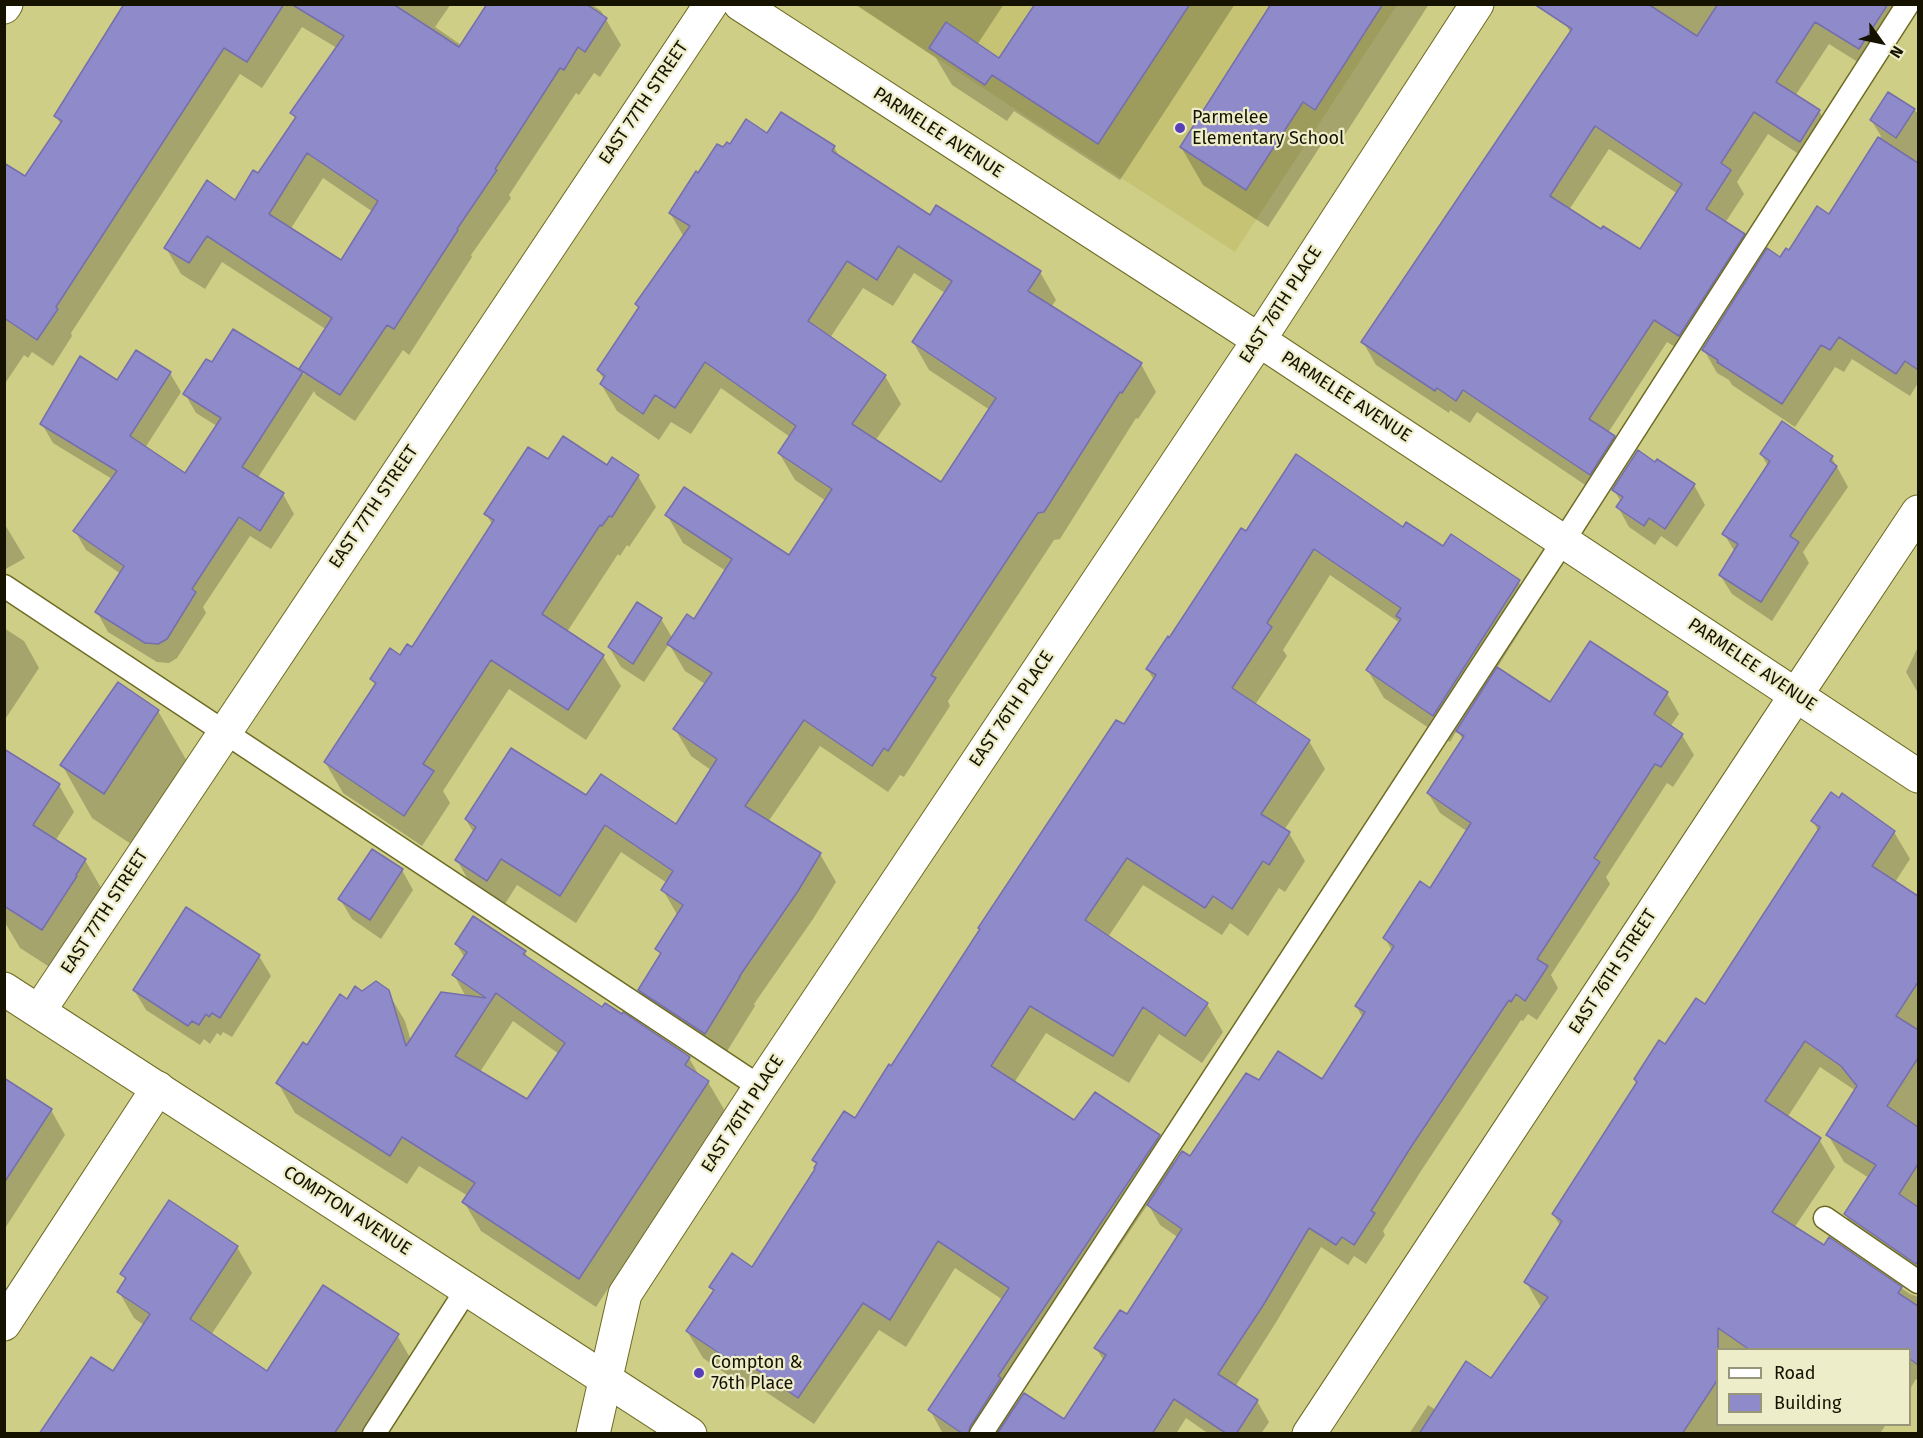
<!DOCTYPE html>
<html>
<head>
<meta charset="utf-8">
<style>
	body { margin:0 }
	#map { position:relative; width:1923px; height:1438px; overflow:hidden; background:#cfce87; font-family:"Fira Sans",sans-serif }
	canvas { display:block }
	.frame { position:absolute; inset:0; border:6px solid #151300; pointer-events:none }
	.legend { position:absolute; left:1716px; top:1348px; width:195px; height:78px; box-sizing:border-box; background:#ededca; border:2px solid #979679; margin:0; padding:8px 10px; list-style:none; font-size:18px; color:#151300 }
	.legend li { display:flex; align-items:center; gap:12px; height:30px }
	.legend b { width:30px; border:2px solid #979679 }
	.north { position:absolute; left:1851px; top:12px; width:60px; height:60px; -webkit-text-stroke:4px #ededca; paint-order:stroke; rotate:123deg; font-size:16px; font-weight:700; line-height:24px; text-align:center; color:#151300 }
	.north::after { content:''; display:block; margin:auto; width:21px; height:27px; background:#151300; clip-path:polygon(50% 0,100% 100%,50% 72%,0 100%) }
</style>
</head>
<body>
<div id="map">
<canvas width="1923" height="1438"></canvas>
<div class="frame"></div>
<ul class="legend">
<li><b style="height:8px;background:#fff"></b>Road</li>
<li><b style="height:16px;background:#8f8ac9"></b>Building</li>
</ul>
<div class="north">N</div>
</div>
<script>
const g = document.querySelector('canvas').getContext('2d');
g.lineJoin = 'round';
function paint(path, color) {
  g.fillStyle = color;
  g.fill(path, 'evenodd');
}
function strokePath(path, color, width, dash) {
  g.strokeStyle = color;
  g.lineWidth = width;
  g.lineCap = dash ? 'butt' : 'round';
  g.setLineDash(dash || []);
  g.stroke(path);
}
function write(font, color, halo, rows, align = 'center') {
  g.font = font + ' "Fira Sans",sans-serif';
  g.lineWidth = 4.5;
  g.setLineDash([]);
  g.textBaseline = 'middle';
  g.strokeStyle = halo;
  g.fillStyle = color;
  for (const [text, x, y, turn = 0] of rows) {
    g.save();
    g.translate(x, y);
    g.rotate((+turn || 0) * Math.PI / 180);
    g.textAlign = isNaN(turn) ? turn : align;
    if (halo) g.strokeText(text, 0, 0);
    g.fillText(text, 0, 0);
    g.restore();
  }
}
paint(new Path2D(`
	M855,5H1397L1235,252Z`), '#c6c474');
paint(new Path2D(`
	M125,4H451L435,27L470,51L500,4H591L601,11L621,45L600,77L594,73L579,95L576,93L509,195L511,198L471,255L472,257L409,355L403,350L355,421L316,395L314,391L257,479L283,494L294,514L271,549L250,536L203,607L206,613L177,658L169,663L157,662L108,632L97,612L121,574L86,550L75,531L112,479L53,443L42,424L117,382L170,373L181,392L145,448L185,475L217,426L196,413L185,394L212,364L233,331L305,375L301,369L327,330L222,262L205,289L181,274L166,248L235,202L259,175L296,120L292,113L337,48L302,27L262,88L240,74L71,333L72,336L53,366L32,352L28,358L24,355L4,385V183L26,178L61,125L56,116ZM323,178L373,212L341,262L290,230Z
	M855,4H1004L977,45L1000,60L1037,4H1235L1120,180L1014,111L1007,121L952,85L936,58Z
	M1286,4H1429L1337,147L1325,139L1268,227L1203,185L1181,147Z
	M1577,4H1914L1872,71L1829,44L1795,96L1819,111L1832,134L1814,164L1768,134L1737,182L1744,194L1725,223L1743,235L1757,258L1693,358L1667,342L1608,433L1614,437L1627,460L1603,497L1477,412L1470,423L1450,410L1449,413L1376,365L1363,342L1571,34L1565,23ZM1609,149L1678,194L1641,251L1602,231L1569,210Z
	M1889,94L1918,113V383L1910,396L1852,359L1844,372L1835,367L1795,427L1732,385L1729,380L1717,373L1704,350L1781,259L1830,216L1881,136L1871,120Z
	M767,136L834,147L840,158L930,217L1040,272L1056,300L1051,307L1141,364L1156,392L1138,419L1136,418L1060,539L1054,540L948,701L950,706L904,777L900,775L888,792L820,746L768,822L820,854L836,882L813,919L754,1004L755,1006L721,1061L655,1017L639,990L661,956L657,949L678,916L663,890L667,883L621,852L576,923L517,885L503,907L472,887L457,860L474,833L466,820L587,797L676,826L711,770L691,756L675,729L705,684L685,671L669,644L644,682L621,667L609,647L661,619L673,639L695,621L726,571L683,543L667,515L789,558L826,501L795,480L779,453L790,437L721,388L691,434L671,422L659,440L617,411L601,384L604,380L598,370L639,309L637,304L684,237L670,213L699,175L724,150ZM914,273L945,293L913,342L929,370L990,410L942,484L875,441L901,404L885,376L830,338L863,288L893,306Z
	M1761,454L1832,458L1848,487L1803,552L1809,563L1772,621L1732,594L1720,575L1735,552L1724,534L1768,466Z
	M548,461L608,467L638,476L656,507L629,547L627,545L620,556L618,554L567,632L603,656L621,686L586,740L509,689L443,791L450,803L422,846L343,793L325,762L376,686L371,679L413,649L493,526L486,514Z
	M1694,485L1705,505L1677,547L1661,536L1655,545L1629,527L1618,507L1621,502L1614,490Z
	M4,523L25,558L4,570Z
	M1404,529L1518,581L1534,609L1497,668L1550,704L1667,693L1679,714L1670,727L1682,735L1694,755L1673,787L1667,783L1606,877L1610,884L1551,975L1558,988L1537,1020L1528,1014L1523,1021L1521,1020L1421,1171L1383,1231L1385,1235L1366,1264L1354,1256L1348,1265L1321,1247L1275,1324L1235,1387L1257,1401L1269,1422L1261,1434H1209L1186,1418L1176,1434H943L930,1410L1003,1300L955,1268L906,1347L879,1330L814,1424L751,1382L747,1388L703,1358L687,1331L714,1292L711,1287L753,1269L817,1165L814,1160L855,1120L1154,680L1147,669L1247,533ZM1330,575L1400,623L1368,671L1384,698L1450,742L1457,730L1463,740L1428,793L1440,813L1468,832L1430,890L1385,938L1392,951L1356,1006L1363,1018L1322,1081L1259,1082L1190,1158L1175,1165L1158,1137L1075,1122L1014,1083L1046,1033L1129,1083L1159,1034L1202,1063L1223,1032L1207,1004L1108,937L1143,885L1222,935L1230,923L1248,936L1279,888L1285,892L1305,861L1289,833L1284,830L1325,769L1309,741L1255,705L1287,656L1283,650ZM1148,1204L1160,1225L1179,1238L1127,1316L1096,1348L1104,1361L1064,1421L1016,1407L1014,1404Z
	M4,628L24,641L39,668L4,721Z
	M1918,647V693L1906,672Z
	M158,711L188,763L134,846L92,818L62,765Z
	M59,785L74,812L55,841L85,860L115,912L73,982L20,948L4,921V843Z
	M1813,821L1894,832L1910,859L1895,882L1918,897V1281L1861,1242L1845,1214L1869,1178L1844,1162L1828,1135L1856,1091L1820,1067L1787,1118L1819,1139L1835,1167L1794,1228L1824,1247L1829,1239L1910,1294L1918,1297V1381L1916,1379L1910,1389V1350H1718V1424H1886L1880,1434H1409L1428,1405L1436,1410L1492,1380L1542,1309L1526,1282L1561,1227L1553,1214L1666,1046L1706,1006L1818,831Z
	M402,870L413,890L381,939L352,919L340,899Z
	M456,944L525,952L529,960L603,1009L689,1058L700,1077L708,1082L725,1111L596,1307L481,1231L464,1202L468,1196L419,1166L407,1184L295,1113L278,1083L347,1001L362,993L387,991L405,1021L411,1041L466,997L454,975L465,958ZM513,1021L559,1054L528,1101L480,1072Z
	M259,956L271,976L232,1037L223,1032L221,1036L217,1033L210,1044L204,1039L200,1045L146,1010L134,990Z
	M4,1099L51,1110L65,1135L4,1230Z
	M237,1247L252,1273L211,1335L267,1373L397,1335L412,1361L365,1434H41L113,1373L145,1326L134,1318L119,1292L126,1281L122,1274Z`), '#0003');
const building = new Path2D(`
	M124,4H284L247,62L224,48L56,307L58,309L37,340L4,318V163L25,176L62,121L54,116Z
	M291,4H393L459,47L487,4H586L607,18L585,52L578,47L564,70L560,68L495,169L497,170L457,229L458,230L394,329L387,325L340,395L299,369L332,318L207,236L189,263L164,248L207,180L235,200L253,170L258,173L296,117L290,113L344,36ZM307,153L378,201L341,260L269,214Z
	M1035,4H1190L1098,144L992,75L985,85L929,48L946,22L999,58Z
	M1271,4H1383L1315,110L1303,102L1246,190L1180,147Z
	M1534,4H1648L1697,36L1718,4H1888L1859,49L1815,22L1776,82L1820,110L1800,142L1754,112L1721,163L1731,170L1706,209L1745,234L1679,336L1654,320L1589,419L1615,436L1590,475L1463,390L1456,401L1437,388L1435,391L1361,342L1572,29ZM1595,126L1682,184L1640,249L1603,226L1601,229L1550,196Z
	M1888,92L1915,109L1896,138L1870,120Z
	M781,112L835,146L832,151L930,215L936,205L1041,271L1028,291L1142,363L1122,393L1120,392L1044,512L1038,513L931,675L936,678L888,751L884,748L872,766L804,720L745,806L821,853L798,891L739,977H740L705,1034L638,990L661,953L655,949L683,905L661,890L673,871L605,825L560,896L501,859L487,881L455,860L476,827L465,819L511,748L586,795L601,774L676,824L717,759L673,729L712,673L667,644L687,614L694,619L732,559L665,515L684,487L789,555L832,489L778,453L796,426L705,362L675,408L655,395L643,414L600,384L605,376L597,370L639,307L635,304L690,226L669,213L696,171L698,173L717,144L723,147L727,142L730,144L746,119L767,133ZM898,246L952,281L912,342L996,398L941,482L852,424L886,375L808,321L847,261L877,280Z
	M1878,137L1918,163V370L1905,361L1896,374L1839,337L1830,350L1821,345L1782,404L1717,362L1718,360L1702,350L1767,248L1780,257L1786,248L1789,250L1817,206L1829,214Z
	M233,329L303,372L242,467L284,493L260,531L239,517L192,589L196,592L167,639L158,644L145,643L95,612L124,566L73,531L117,471L40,424L80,356L117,380L136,350L171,372L130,436L185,473L221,418L183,394L206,359L212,362Z
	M1782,421L1833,456L1830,461L1837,466L1790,536L1799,542L1761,602L1719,575L1738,544L1722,534L1770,461L1760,454Z
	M563,436L607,465L612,457L639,475L612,517L609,516L602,526L600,525L542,614L604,655L568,710L491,660L423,764L434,771L404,816L324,762L376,683L370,679L390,648L400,655L407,644L412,647L494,520L484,514L528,447L548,459Z
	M1638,450L1655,462L1657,459L1695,484L1665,529L1649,518L1644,526L1616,507L1623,497L1612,490Z
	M1296,454L1403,527L1406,522L1443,546L1451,534L1520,580L1433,716L1366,670L1401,619L1396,616L1401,608L1314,549L1267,623L1272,627L1232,688L1310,740L1261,814L1290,832L1269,865L1263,861L1232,909L1213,896L1205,908L1127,858L1085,920L1208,1003L1185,1036L1143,1007L1113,1056L1030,1006L991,1066L1074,1120L1095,1092L1160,1135L998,1376L1001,1378L970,1427L968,1434H963L928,1410L1009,1288L938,1241L890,1320L863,1303L798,1398L735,1355L731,1361L686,1331L714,1290L709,1287L732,1253L752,1267L815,1169L814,1168L817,1163L812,1160L844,1111L855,1118L889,1064L891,1066L980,929L978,928L1116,720L1124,724L1156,675L1146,669L1168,636L1169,638L1241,528L1246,531Z
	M637,602L662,618L633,664L608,647Z
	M1590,641L1668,692L1654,714L1683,734L1661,767L1655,764L1594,858L1600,862L1537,959L1548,966L1525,1001L1516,994L1511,1002L1509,1000L1409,1150L1371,1211L1375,1213L1354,1245L1342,1237L1336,1245L1309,1228L1264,1304L1218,1374L1258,1400L1236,1434H1227L1174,1399L1152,1434H997L1024,1393L1064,1419L1106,1355L1094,1348L1120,1310L1127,1314L1182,1229L1147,1205L1182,1151L1190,1156L1246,1073L1259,1080L1278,1051L1322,1079L1365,1012L1355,1006L1394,946L1383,938L1420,881L1430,888L1471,823L1427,793L1464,736L1456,731L1497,667L1550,702Z
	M118,682L159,710L104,794L60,765Z
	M4,749L60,784L33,825L86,859L76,875L77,876L42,930L4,906Z
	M1831,792L1839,798L1842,793L1895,831L1872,866L1918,896V982L1896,1016L1918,1030V1058L1887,1106L1918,1127V1164L1899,1194L1918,1207V1261L1916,1264L1844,1214L1876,1165L1826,1135L1857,1086L1841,1066L1805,1041L1765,1101L1821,1138L1772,1212L1824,1245L1829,1237L1902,1287L1898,1293L1918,1306V1365L1910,1359V1350H1750L1718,1328V1379L1682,1434H1419L1466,1361L1491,1378L1548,1297L1524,1282L1562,1221L1552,1214L1637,1082L1634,1079L1659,1040L1665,1044L1696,998L1705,1004L1820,827L1811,821Z
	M372,849L403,869L370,920L338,899Z
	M186,907L260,955L220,1018L212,1013L209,1017L206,1014L199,1025L192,1021L188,1026L133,990Z
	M473,916L526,951L523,954L602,1007L605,1003L622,1014L623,1012L690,1057L685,1065L709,1081L579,1279L462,1202L475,1183L402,1137L390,1156L276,1083L303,1042L307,1045L340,994L347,999L355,986L362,991L376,981L389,990L406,1046L441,992L486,998L452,975L467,952L455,944ZM496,993L565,1043L527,1099L455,1056Z
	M4,1078L52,1109L4,1183Z
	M169,1200L238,1246L190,1319L267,1371L323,1285L399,1334L334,1434H39L91,1357L113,1371L150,1314L117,1292L126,1278L120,1274Z`);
paint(building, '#8f8ac9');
strokePath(building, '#756fac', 1.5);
const service = new Path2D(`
	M4,586L760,1087
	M1825,1218L1918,1282
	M374,1434L467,1289
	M981,1434L1564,540L1908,4`);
const minor = new Path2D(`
	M740,4L1259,340L1918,776
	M4,7L6,4
	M39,1011L711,4
	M4,1324L158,1088
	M593,1434L625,1294L760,1087L1259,340L1477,4
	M1309,1434L1796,695L1918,512`);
const secondary = new Path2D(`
	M4,989L690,1434`);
strokePath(service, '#6d6b23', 25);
strokePath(minor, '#6d6b23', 35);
strokePath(secondary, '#6d6b23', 35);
strokePath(service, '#fff', 22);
strokePath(minor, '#fff', 33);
strokePath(secondary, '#fff', 33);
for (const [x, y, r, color] of [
	[1180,128,6,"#593fb7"],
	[699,1373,6,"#593fb7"]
]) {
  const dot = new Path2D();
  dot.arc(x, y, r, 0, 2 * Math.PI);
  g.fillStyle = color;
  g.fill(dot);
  strokePath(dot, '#ededca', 2);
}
write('18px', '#151300', '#ededca', [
	["EAST 77TH STREET",644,103,-56],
	["PARMELEE AVENUE",938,133,33],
	["EAST 76TH PLACE",1281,305,-57],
	["PARMELEE AVENUE",1346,397,33],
	["EAST 77TH STREET",374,507,-56],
	["PARMELEE AVENUE",1752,665,34],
	["EAST 76TH PLACE",1012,709,-56],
	["EAST 77TH STREET",105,912,-57],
	["EAST 76TH STREET",1613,972,-57],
	["EAST 76TH PLACE",743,1114,-57],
	["COMPTON AVENUE",347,1211,33]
]);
write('18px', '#151300', '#ededca', [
	["Parmelee",1192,118],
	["Elementary School",1192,139],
	["Compton &",711,1363],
	["76th Place",711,1384]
], 'left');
</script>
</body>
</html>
